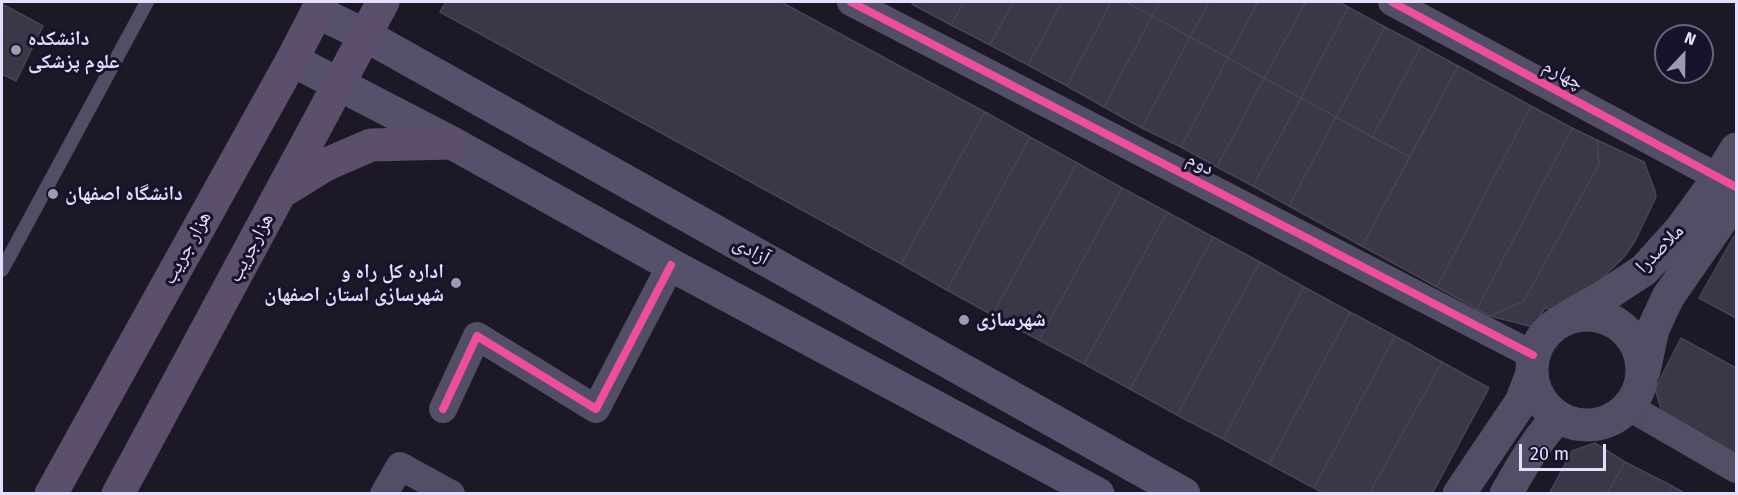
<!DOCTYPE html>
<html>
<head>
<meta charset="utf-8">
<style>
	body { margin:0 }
	#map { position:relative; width:1738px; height:495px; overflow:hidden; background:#1c1826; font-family:"Fira Sans",sans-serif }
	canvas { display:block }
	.frame { position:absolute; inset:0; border:3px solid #e5defe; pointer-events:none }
	.north { position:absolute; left:1654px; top:24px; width:60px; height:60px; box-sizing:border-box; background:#19122c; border:2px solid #6b6480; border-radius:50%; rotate:22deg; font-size:16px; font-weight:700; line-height:24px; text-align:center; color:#e5defe }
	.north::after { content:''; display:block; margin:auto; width:21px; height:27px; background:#9f99b2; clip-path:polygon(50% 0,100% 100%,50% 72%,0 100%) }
	.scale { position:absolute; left:1519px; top:444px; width:87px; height:27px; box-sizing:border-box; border:3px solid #e5defe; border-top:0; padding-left:8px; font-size:18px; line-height:21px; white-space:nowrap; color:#e5defe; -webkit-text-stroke:4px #19122c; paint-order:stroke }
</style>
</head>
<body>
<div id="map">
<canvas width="1738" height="495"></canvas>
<div class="frame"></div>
<div class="north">N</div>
<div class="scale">20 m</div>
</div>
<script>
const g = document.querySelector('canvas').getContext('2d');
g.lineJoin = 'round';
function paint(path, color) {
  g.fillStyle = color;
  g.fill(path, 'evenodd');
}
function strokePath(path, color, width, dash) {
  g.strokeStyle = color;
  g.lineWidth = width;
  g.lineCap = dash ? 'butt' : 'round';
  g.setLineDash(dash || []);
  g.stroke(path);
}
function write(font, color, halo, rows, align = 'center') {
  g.font = font + ' "Fira Sans","Noto Naskh Arabic",sans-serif';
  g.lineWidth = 6;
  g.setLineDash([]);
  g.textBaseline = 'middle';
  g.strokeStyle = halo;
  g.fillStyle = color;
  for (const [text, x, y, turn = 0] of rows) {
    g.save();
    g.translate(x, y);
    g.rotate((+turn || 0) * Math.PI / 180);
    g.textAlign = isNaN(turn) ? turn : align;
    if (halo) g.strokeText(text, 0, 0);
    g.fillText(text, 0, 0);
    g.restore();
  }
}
const building = new Path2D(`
	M446,2H781L985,112L901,264L440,12Z
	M914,2H964L951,25L912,4Z
	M964,2H1013L990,45L951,25Z
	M1013,2H1062L1028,65L990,45Z
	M1062,2H1111L1067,86L1028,65Z
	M1111,2H1126L1152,16L1104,107L1067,86Z
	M1126,2H1160L1152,16Z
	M1160,2H1209L1190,37L1152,16Z
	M1209,2H1258L1228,58L1190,37Z
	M1258,2H1306L1264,78L1228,58Z
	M1306,2H1339L1348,7L1301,98L1264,78Z
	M2,4L43,26L16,81L2,74Z
	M1348,7L1385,27L1336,117L1301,98Z
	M1152,16L1190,37L1142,128L1104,107Z
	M1385,27L1421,46L1372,137L1336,117Z
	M1190,37L1228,58L1181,147L1142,128Z
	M1421,46L1458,66L1410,157L1372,137Z
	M1228,58L1264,78L1217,167L1181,147Z
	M1458,66L1531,106L1437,287L1362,246Z
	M1264,78L1301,98L1253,186L1217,167Z
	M1301,98L1336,117L1289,206L1253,186Z
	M1531,106L1572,128L1477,309L1437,287Z
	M985,112L1030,137L947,290L901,264Z
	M1336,117L1410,157L1362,246L1289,206Z
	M1572,128L1597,140L1599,164L1524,301L1490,316L1477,309Z
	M1030,137L1077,163L992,315L947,290Z
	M1597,140L1644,162L1655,191L1656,197L1635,241L1624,257L1598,282L1555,310L1545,308L1533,327L1490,316L1524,301L1599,164Z
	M1077,163L1122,188L1039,340L992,315Z
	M1122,188L1167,212L1084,364L1039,340Z
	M1167,212L1213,237L1130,389L1084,364Z
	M1736,235V318L1699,298L1734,236Z
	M1213,237L1260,262L1177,415L1130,389Z
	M1260,262L1304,287L1223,439L1177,415Z
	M1304,287L1350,312L1269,464L1223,439Z
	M1350,312L1395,336L1314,488L1269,464Z
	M1395,336L1442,362L1369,494H1323L1314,488Z
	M1681,338L1736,368V459L1664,418L1655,389Z
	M1442,362L1489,388L1432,494H1369Z
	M1595,443L1625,462L1607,494H1549L1572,451Z
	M1625,462L1672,486L1668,494H1607Z
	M1672,486L1686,494H1668Z`);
paint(building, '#3b3747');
strokePath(building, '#494358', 1.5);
strokePath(new Path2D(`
	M2,270L147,2`), '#514e66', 14);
strokePath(new Path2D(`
	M851,2L1533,355
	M1392,2L1736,187
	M1629,407L1736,469
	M443,409L477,336L596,409L671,265
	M384,494L400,466L451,494`), '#514e66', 28);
strokePath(new Path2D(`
	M1532 370a55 55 0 1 1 110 0a55 55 0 1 1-110 0Z
	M1569,316L1606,295L1644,270L1681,229L1719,177L1736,149
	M1644,371L1653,329L1668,297L1736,199
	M1459,494L1521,402L1532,373
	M1506,494C1522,466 1536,440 1558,417`), '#514e66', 33);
strokePath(new Path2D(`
	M317,12L365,35L1184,494
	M292,60L452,143L671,265L1098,494`), '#55516c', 33);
strokePath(new Path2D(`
	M283,191L327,164L371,145L452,143
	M51,494L292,60L322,2
	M118,494L383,2`), '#5b4f6b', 33);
strokePath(new Path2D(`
	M851,2L1533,355
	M1392,2L1736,187
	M443,409L477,336L596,409L671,265`), '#ef4d9e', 8);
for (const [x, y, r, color] of [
	[16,50,6,"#9f99b2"],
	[53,194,6,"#9f99b2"],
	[456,283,6,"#9f99b2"],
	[964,320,6,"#9f99b2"]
]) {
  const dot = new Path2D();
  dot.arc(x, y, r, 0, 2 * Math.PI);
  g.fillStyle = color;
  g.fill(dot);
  strokePath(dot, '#19122c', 2);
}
write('bold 20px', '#e5defe', '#19122c', [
	["دانشکده",28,39],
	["علوم پزشکی",28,62],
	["دانشگاه اصفهان",65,194],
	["اداره کل راه و",444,272,"right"],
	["شهرسازی استان اصفهان",444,295,"right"],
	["شهرسازی",976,320]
], 'left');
write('20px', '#e5defe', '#19122c', [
	["چهارم",1563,75,28],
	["دوم",1200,164,27],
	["هزار جریب",187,248,-61],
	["هزارجریب",251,248,-62],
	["ملاصدرا",1660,249,-46],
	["آزادی",751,251,29]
]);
</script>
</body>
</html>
